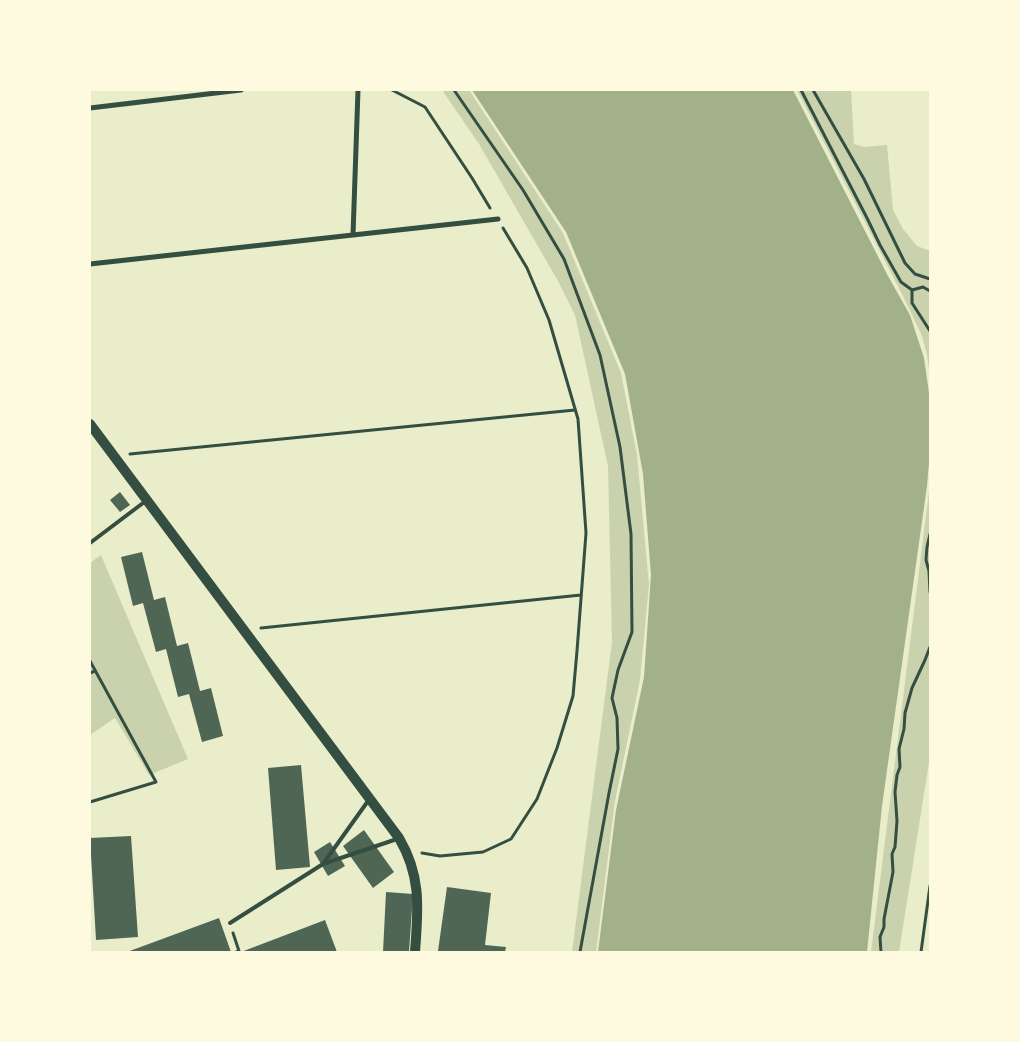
<!DOCTYPE html>
<html>
<head>
<meta charset="utf-8">
<style>
	body { margin:0 }
	#map { position:relative; width:1020px; height:1042px; overflow:hidden; background:#e9edc9; font-family:"DejaVu Sans",sans-serif }
	canvas { display:block }
	.frame { position:absolute; inset:0; border:91px solid #fefae0; pointer-events:none }
</style>
</head>
<body>
<div id="map">
<canvas width="1020" height="1042"></canvas>
<div class="frame"></div>
</div>
<script>
const g = document.querySelector('canvas').getContext('2d');
g.lineJoin = 'round';
function paint(path, color) {
  g.fillStyle = color;
  g.fill(path, 'evenodd');
}
function strokePath(path, color, width, dash) {
  g.strokeStyle = color;
  g.lineWidth = width;
  g.lineCap = dash ? 'butt' : 'round';
  g.setLineDash(dash || []);
  g.stroke(path);
}
paint(new Path2D(`
	M442,90H469L563,233L621,373L637,455L649,585L640,680L615,801L596,952H572L612,642L608,466L575,315L558,281L479,144Z
	M797,90H851L854,144L864,147L887,145L893,210L903,229L917,246L930,251V376L927,355L922,336L904,298Z
	M930,484V756L899,952H871Z
	M101,555L188,759L149,775L115,718L90,735V563Z`), '#cad2ad');
paint(new Path2D(`
	M472,90H793L888,276L910,315L924,358L930,400V452L927,486L882,806L867,952H598L616,810L644,677L651,575L643,474L625,374L566,232Z`), '#a3b18a');
paint(new Path2D(`
	M120,492L130,505L120,512L110,500Z
	M142,552L154,600L165,597L177,646L188,643L200,691L211,688L223,736L202,742L189,694L178,697L166,649L156,652L143,603L133,606L121,557Z
	M301,765L310,867L276,870L268,768Z
	M364,830L394,872L373,888L343,846Z
	M131,836L138,937L96,940L90,838Z
	M330,842L345,866L328,876L314,852Z
	M447,887L491,893L485,945L506,947L505,952H450L438,951Z
	M386,892L413,894L409,952H383Z
	M219,918L231,952H127Z
	M325,920L337,952H241Z`), '#4f6655');
strokePath(new Path2D(`
	M392,90L425,107L472,178L490,208
	M454,90L523,190L564,259L600,355L620,447L631,534L632,632L618,670L612,698L617,718L618,749L609,793L580,952
	M801,90L868,220L880,245L901,282L912,290
	M813,90L864,179L905,263L915,274L930,279
	M930,291L923,287L912,290V303L930,331
	M130,454L575,410
	M930,534L927,547L926,560L929,571L930,592
	M261,628L581,595
	M90,661L156,782L90,802
	M90,673L95,671
	M422,853L440,856L483,852L511,839L537,799L557,748L573,696L577,651L586,533L578,419L549,320L527,268L503,228
	M233,933L239,951L236,952
	M881,952L880,937L884,927V919L893,872L892,854L895,847L897,821L895,792L897,775L900,767L899,749L904,729L905,713L912,688L925,660L930,647
	M921,952L930,886`), '#344e41', 3);
strokePath(new Path2D(`
	M90,543L147,500
	M323,864L397,839
	M230,923L323,864L368,801`), '#344e41', 4);
strokePath(new Path2D(`
	M90,108L241,90
	M353,235L358,90
	M90,264L498,219`), '#344e41', 5);
strokePath(new Path2D(`
	M90,424L399,838C422,877 418,910 415,952`), '#344e41', 10);
</script>
</body>
</html>
